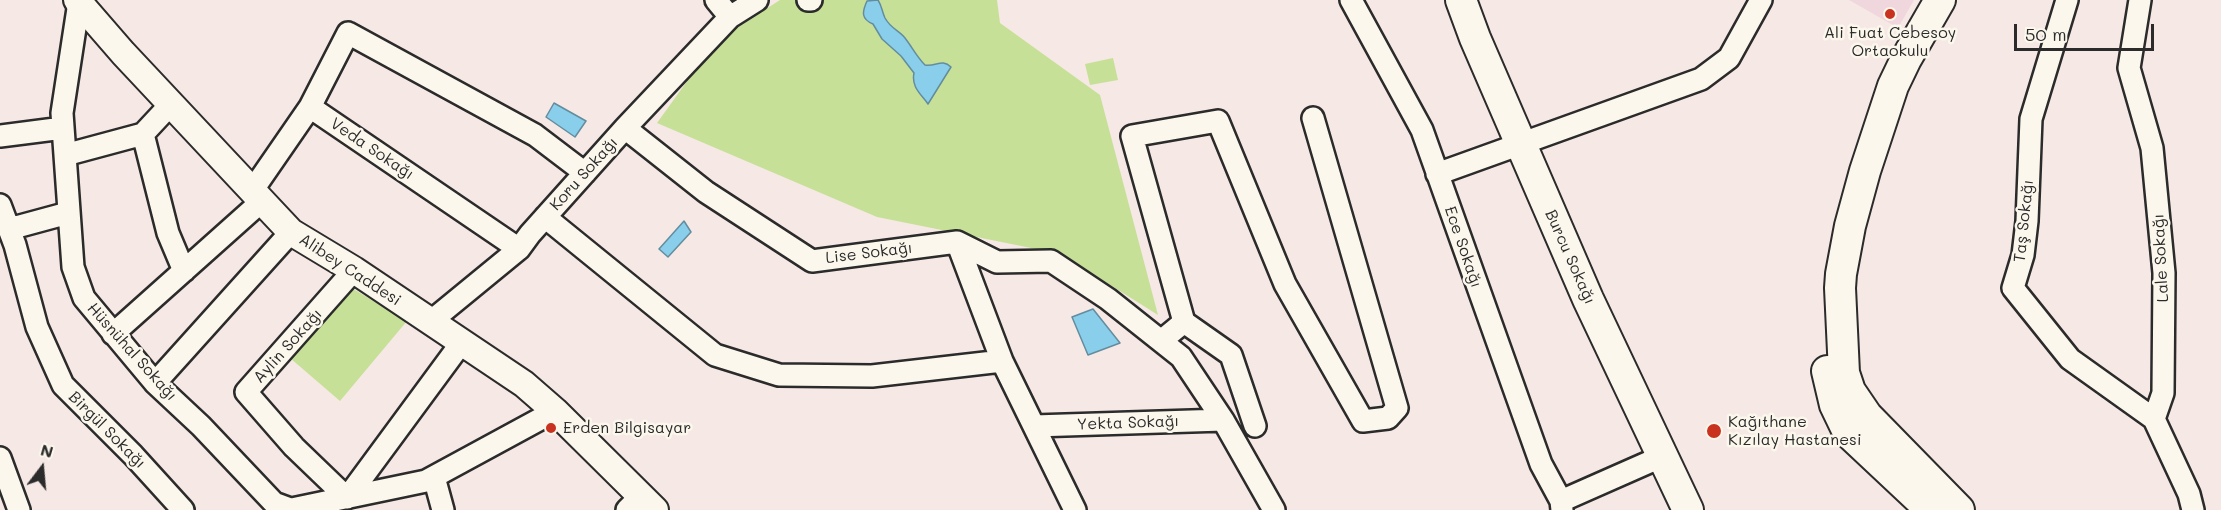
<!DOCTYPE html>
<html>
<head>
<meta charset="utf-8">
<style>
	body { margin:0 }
	#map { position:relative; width:2221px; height:510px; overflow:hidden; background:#f6e8e5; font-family:Mali,sans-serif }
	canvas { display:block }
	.north { position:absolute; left:12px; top:438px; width:60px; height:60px; -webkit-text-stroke:4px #fbf7ec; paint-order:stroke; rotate:16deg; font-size:16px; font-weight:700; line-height:24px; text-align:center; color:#2b2b2b }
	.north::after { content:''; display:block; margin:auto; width:21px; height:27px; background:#2b2b2b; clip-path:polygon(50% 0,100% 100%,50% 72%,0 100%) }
	.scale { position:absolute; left:2014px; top:24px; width:140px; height:27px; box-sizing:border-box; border:3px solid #2b2b2b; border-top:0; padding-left:8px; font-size:18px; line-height:21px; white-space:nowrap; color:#2b2b2b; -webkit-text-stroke:4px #fbf7ec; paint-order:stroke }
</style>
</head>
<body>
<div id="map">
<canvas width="2221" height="510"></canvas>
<div class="north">N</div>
<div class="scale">50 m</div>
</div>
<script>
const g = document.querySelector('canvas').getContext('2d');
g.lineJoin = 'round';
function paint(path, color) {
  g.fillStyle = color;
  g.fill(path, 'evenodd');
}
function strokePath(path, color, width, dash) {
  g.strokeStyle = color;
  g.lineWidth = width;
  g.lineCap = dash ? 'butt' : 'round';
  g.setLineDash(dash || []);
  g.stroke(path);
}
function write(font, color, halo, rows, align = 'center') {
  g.font = font + ' Mali,sans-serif';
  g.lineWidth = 5;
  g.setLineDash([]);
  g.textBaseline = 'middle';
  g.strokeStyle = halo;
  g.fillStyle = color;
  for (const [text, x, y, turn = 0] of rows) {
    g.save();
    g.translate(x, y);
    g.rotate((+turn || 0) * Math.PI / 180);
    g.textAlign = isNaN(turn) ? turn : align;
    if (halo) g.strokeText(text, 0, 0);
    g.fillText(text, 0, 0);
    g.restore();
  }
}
paint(new Path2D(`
	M1849,0H1914L1898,28Z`), '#f0d7dd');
paint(new Path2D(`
	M780,0H997L1000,23L1100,95L1158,315L1061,254L877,217L657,123L716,41Z
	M1113,58L1118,80L1090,85L1085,64Z
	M350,287L407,321L340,401L290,358Z`), '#c7e097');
const water = new Path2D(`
	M878,0C882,6 882,12 885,18C891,29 899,30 905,38C912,47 917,57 925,65C936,67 942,58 951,67L928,104C921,94 911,87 914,73L901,56L882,39L873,24C861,19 862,12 867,1Z
	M554,103L586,121L575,137L546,117Z
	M684,221L691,232L668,257L659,249Z
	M1093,309L1120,343L1088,355L1072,317Z`);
paint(water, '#89ceeb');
strokePath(water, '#638d9e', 1.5);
const minor = new Path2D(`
	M716,0L730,17L757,0
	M808,0H811
	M1351,0L1422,130L1541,464L1561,501
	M2067,0L2031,119L2027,221L2023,255L2013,288L2070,359L2154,419
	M2140,0L2129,68L2152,148L2164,273L2163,393L2154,419L2189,494L2193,510
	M79,2L62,113L73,267L84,298L155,383L201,426L274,503L293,510
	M171,104L143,134L168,233L184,271
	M310,107L348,33L535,135L585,173
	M625,128L706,192L812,261L957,242L1002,361
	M0,136L63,128
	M65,155L143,134
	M1437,174L1701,79L1729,58L1761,0
	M252,191L310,107L519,249
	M0,205L15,245L37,327L63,385L133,455L183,510
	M545,217L715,355L779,375L872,376L1002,361L1075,510
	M9,229L68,213
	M957,242L997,262L1051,261L1108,299L1181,357L1223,420L1274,510
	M354,270L246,392L294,447L347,498L462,342
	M430,322L519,249L530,234L625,128L730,17
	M1184,322L1132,136L1218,121L1285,284L1363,421L1388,418L1397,408L1313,118
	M113,334L262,201
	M1161,341L1184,322L1231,355L1255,426
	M155,383L291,232
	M1034,426L1223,420
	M0,458L19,510
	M434,477L443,510
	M287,510L426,481L555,411
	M627,510L642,495
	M1562,510L1561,501L1663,456`);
const tertiary = new Path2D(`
	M77,0L123,53L291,232L354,270L524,384L555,411L655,510`);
const secondary = new Path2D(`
	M1461,0L1475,38L1588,299L1688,510
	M1940,0L1906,59L1893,86L1865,171L1850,226L1841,274L1840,288L1844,373L1850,391L1867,416L1959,510
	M1827,371L1835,405L1848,432L1931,510`);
strokePath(minor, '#2b2b2b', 26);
strokePath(tertiary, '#2b2b2b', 30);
strokePath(secondary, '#2b2b2b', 34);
strokePath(minor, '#fbf7ec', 21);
strokePath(tertiary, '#fbf7ec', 26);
strokePath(secondary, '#fbf7ec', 30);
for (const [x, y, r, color] of [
	[1890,14,6,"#c8321e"],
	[551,428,6,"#c8321e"],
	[1714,431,8,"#c8321e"]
]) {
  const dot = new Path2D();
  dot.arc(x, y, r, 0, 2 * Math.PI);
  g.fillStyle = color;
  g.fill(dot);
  strokePath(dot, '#fbf7ec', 2);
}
write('16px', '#2b2b2b', '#fbf7ec', [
	["Ali Fuat Cebesoy",1890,33,"center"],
	["Ortaokulu",1890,51,"center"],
	["Kağıthane",1728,422],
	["Kızılay Hastanesi",1728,440],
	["Erden Bilgisayar",563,428]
], 'left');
write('16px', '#2b2b2b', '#fbf7ec', [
	["Veda Sokağı",372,149,34],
	["Koru Sokağı",584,174,-48],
	["Taş Sokağı",2024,221,-84],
	["Ece Sokağı",1463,247,71],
	["Lise Sokağı",869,253,-7],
	["Burcu Sokağı",1570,257,66],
	["Lale Sokağı",2161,258,-93],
	["Alibey Caddesi",350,270,33],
	["Aylin Sokağı",288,346,-48],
	["Hüsnühal Sokağı",132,352,48],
	["Yekta Sokağı",1128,423,-2],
	["Birgül Sokağı",107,430,45]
]);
</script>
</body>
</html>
